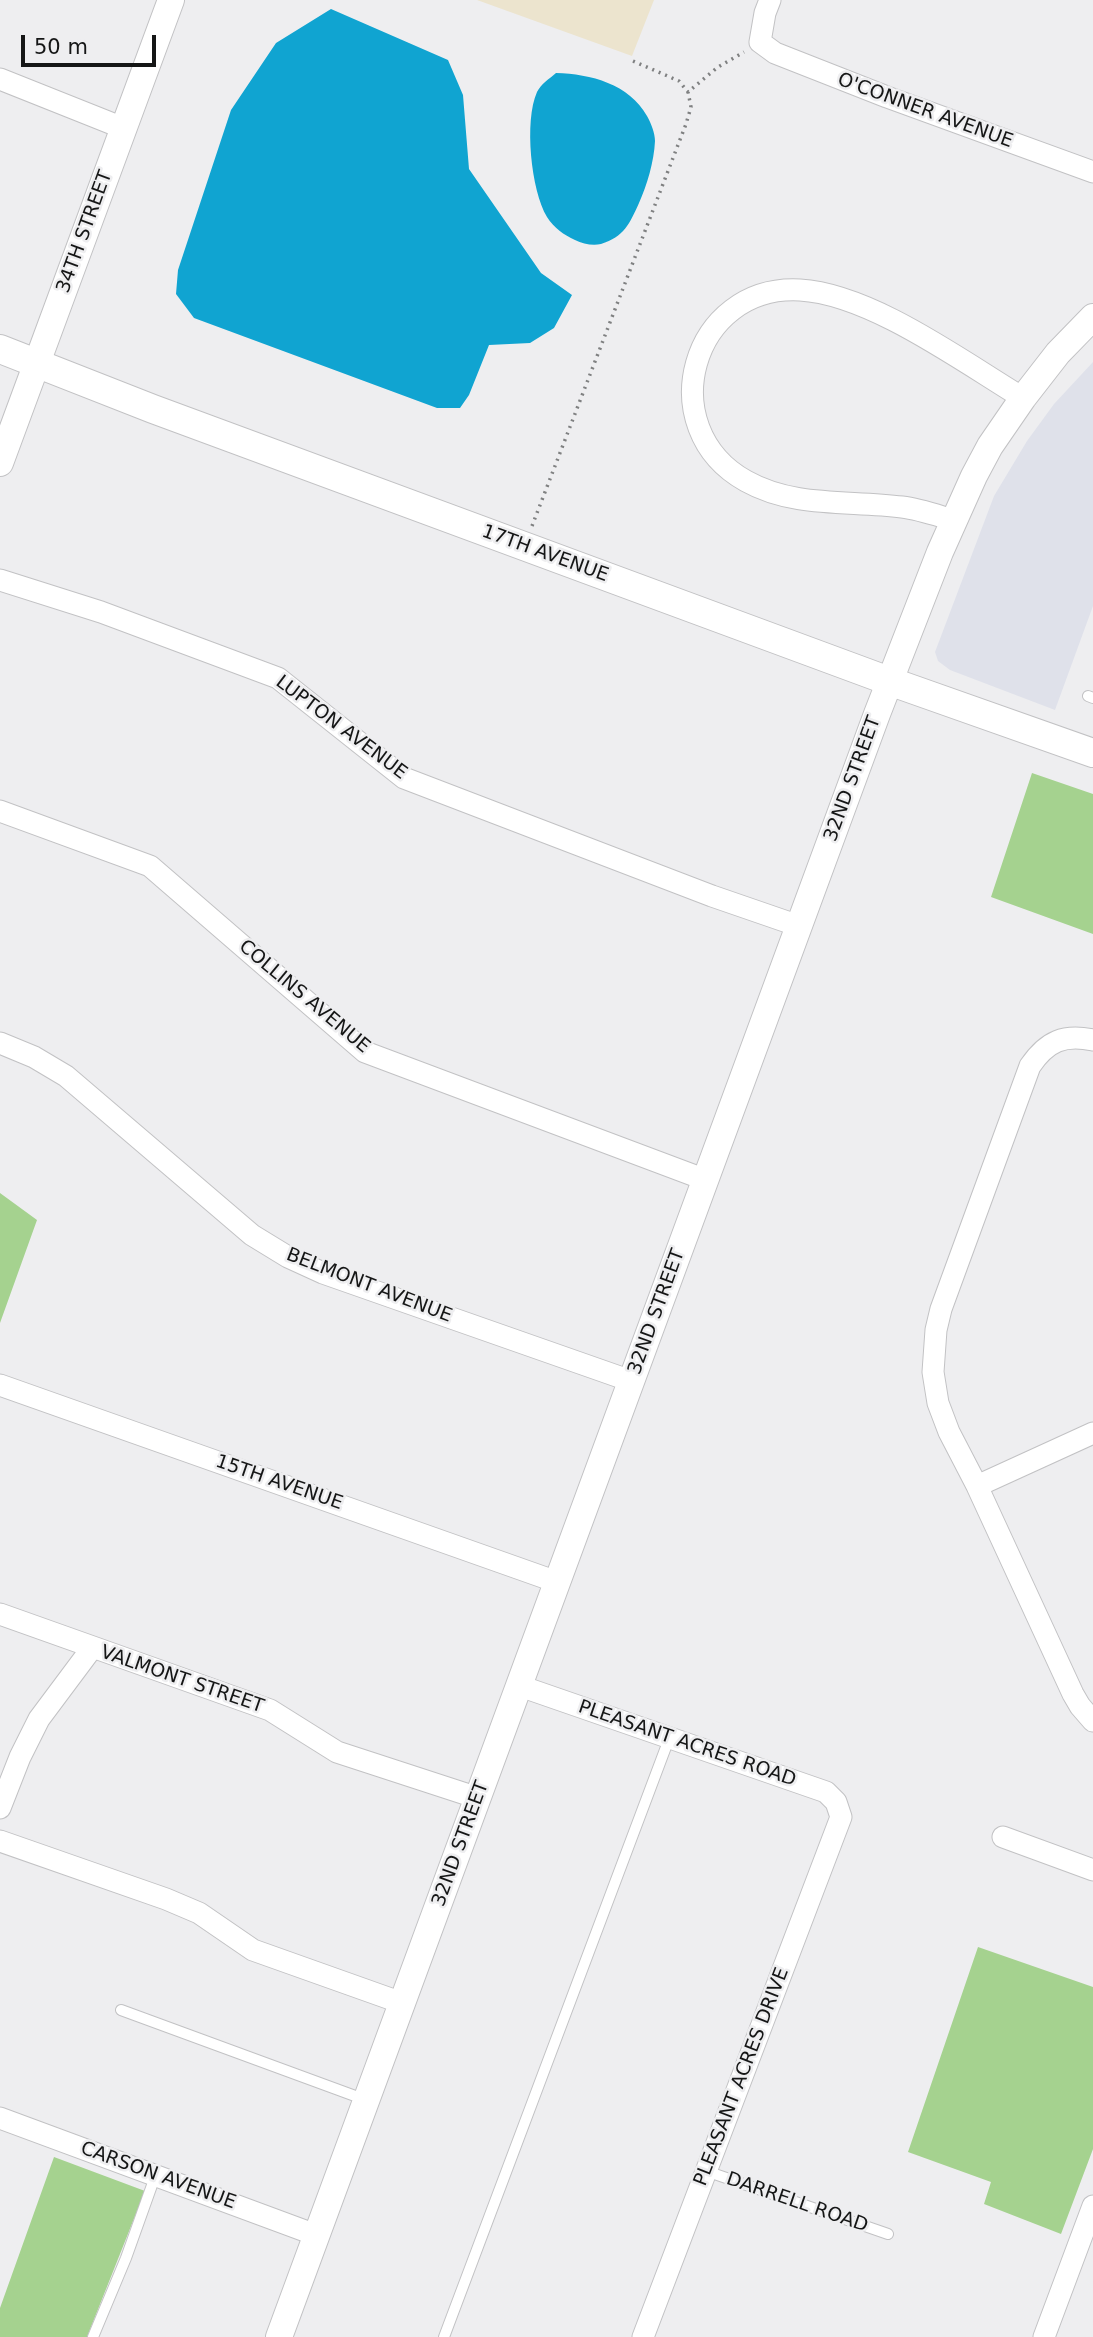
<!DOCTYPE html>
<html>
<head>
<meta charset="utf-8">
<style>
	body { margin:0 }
	#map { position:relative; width:1093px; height:2337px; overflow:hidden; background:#eeeef0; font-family:"DejaVu Sans",sans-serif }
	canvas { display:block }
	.scale { position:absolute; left:21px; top:35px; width:135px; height:32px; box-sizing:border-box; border:4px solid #151616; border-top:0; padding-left:9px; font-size:21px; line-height:24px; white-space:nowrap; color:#151616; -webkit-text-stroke:5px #eeeef0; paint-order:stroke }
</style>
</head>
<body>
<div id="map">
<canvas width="1093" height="2337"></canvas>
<div class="scale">50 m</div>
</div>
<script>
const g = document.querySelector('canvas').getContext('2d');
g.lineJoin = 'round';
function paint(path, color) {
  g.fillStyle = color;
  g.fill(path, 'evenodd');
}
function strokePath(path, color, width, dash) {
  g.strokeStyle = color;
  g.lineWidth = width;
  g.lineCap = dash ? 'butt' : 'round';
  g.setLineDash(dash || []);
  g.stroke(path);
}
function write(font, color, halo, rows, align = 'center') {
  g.font = font + ' "DejaVu Sans",sans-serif';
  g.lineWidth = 5;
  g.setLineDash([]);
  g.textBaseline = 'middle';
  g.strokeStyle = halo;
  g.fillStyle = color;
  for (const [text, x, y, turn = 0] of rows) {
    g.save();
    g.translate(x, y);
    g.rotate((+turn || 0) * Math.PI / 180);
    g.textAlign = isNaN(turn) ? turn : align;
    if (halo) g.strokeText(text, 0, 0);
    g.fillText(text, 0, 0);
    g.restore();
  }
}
paint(new Path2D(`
	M1093,362V606L1055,710L950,670L938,661L935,652L994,496L1027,441L1054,404Z`), '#dfe1ea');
paint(new Path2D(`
	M477,0H654L632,56Z`), '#ece4ce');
paint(new Path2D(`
	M1032,773L1093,794V934L991,897Z
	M0,1193L37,1220L0,1323Z
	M978,1947L1093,1987V2149L1061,2234L984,2204L991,2182L908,2152Z
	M54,2157L145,2191L87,2337H0V2308Z`), '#a5d28f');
paint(new Path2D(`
	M331,9L448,60L463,95L469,169L541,273L572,295L554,328L530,343L489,345L469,395L460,408H437L194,318L176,294L178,270L231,110L276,43Z
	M556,73C591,74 629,84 647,116C651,123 655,133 655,141C654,162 647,185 639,203C630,223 624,237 601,244C593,246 583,244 575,240C564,235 554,228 547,217C531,190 524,121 537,92C541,84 549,79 556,73Z`), '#10a4d1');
const service = new Path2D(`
	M1088,696L1093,698
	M121,2010L366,2100
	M706,2171L888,2234
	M93,2337L126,2258L156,2174
	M444,2337L669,1739`);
const minor = new Path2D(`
	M770,0L765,13L760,42L775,53L887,97L1093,172
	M0,79L123,128
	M953,520C936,515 919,509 902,507C849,500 794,508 746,481C651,428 691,284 800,290C871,294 963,362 1023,398
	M0,580L101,612L278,678L404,778L712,896L799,926
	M0,811L150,866L365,1052L706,1180
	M1093,1040C1064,1034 1047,1041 1030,1066L941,1309L936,1330L933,1372L938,1403L949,1432L977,1486L1073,1694L1080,1706L1093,1721
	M0,1043L34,1057L66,1076L252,1235L288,1257L323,1273L631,1381
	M0,1385L557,1582
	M977,1486L1093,1433
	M0,1614L270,1710L337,1752L478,1798
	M520,1686L826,1792L836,1802L841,1817L643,2337
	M0,1808L20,1757L39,1719L92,1648
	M1003,1837L1093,1870
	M0,1841L166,1899L199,1913L253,1950L402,2003
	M0,2118L316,2235
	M1044,2337L1093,2206`);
const tertiary = new Path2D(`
	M0,463L171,0
	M279,2337L877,714L940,552L974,476L990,446L1023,398L1058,353L1093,317`);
const secondary = new Path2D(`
	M0,349L153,409L889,681L1093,753`);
strokePath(service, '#c2c2c4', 12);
strokePath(minor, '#c2c2c4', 23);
strokePath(tertiary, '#c2c2c4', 28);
strokePath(secondary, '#c2c2c4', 30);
strokePath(new Path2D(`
	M633,61L679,81L688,92L718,67L744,52
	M532,526L686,124L691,107L688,92`), '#7f8081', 3.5, [2, 5]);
strokePath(service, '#fff', 10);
strokePath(minor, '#fff', 21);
strokePath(tertiary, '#fff', 26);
strokePath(secondary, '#fff', 28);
write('19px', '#151616', '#eeeef0', [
	["O'CONNER AVENUE",925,111,20],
	["34TH STREET",85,232,-70],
	["17TH AVENUE",545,554,20],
	["LUPTON AVENUE",341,728,37],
	["32ND STREET",853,779,-70],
	["COLLINS AVENUE",304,997,40],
	["BELMONT AVENUE",369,1286,21],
	["32ND STREET",657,1312,-70],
	["15TH AVENUE",279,1483,19],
	["VALMONT STREET",182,1680,19],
	["PLEASANT ACRES ROAD",687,1744,19],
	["32ND STREET",461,1844,-70],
	["PLEASANT ACRES DRIVE",742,2077,-69],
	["CARSON AVENUE",158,2176,20],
	["DARRELL ROAD",797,2203,19]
]);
</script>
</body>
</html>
